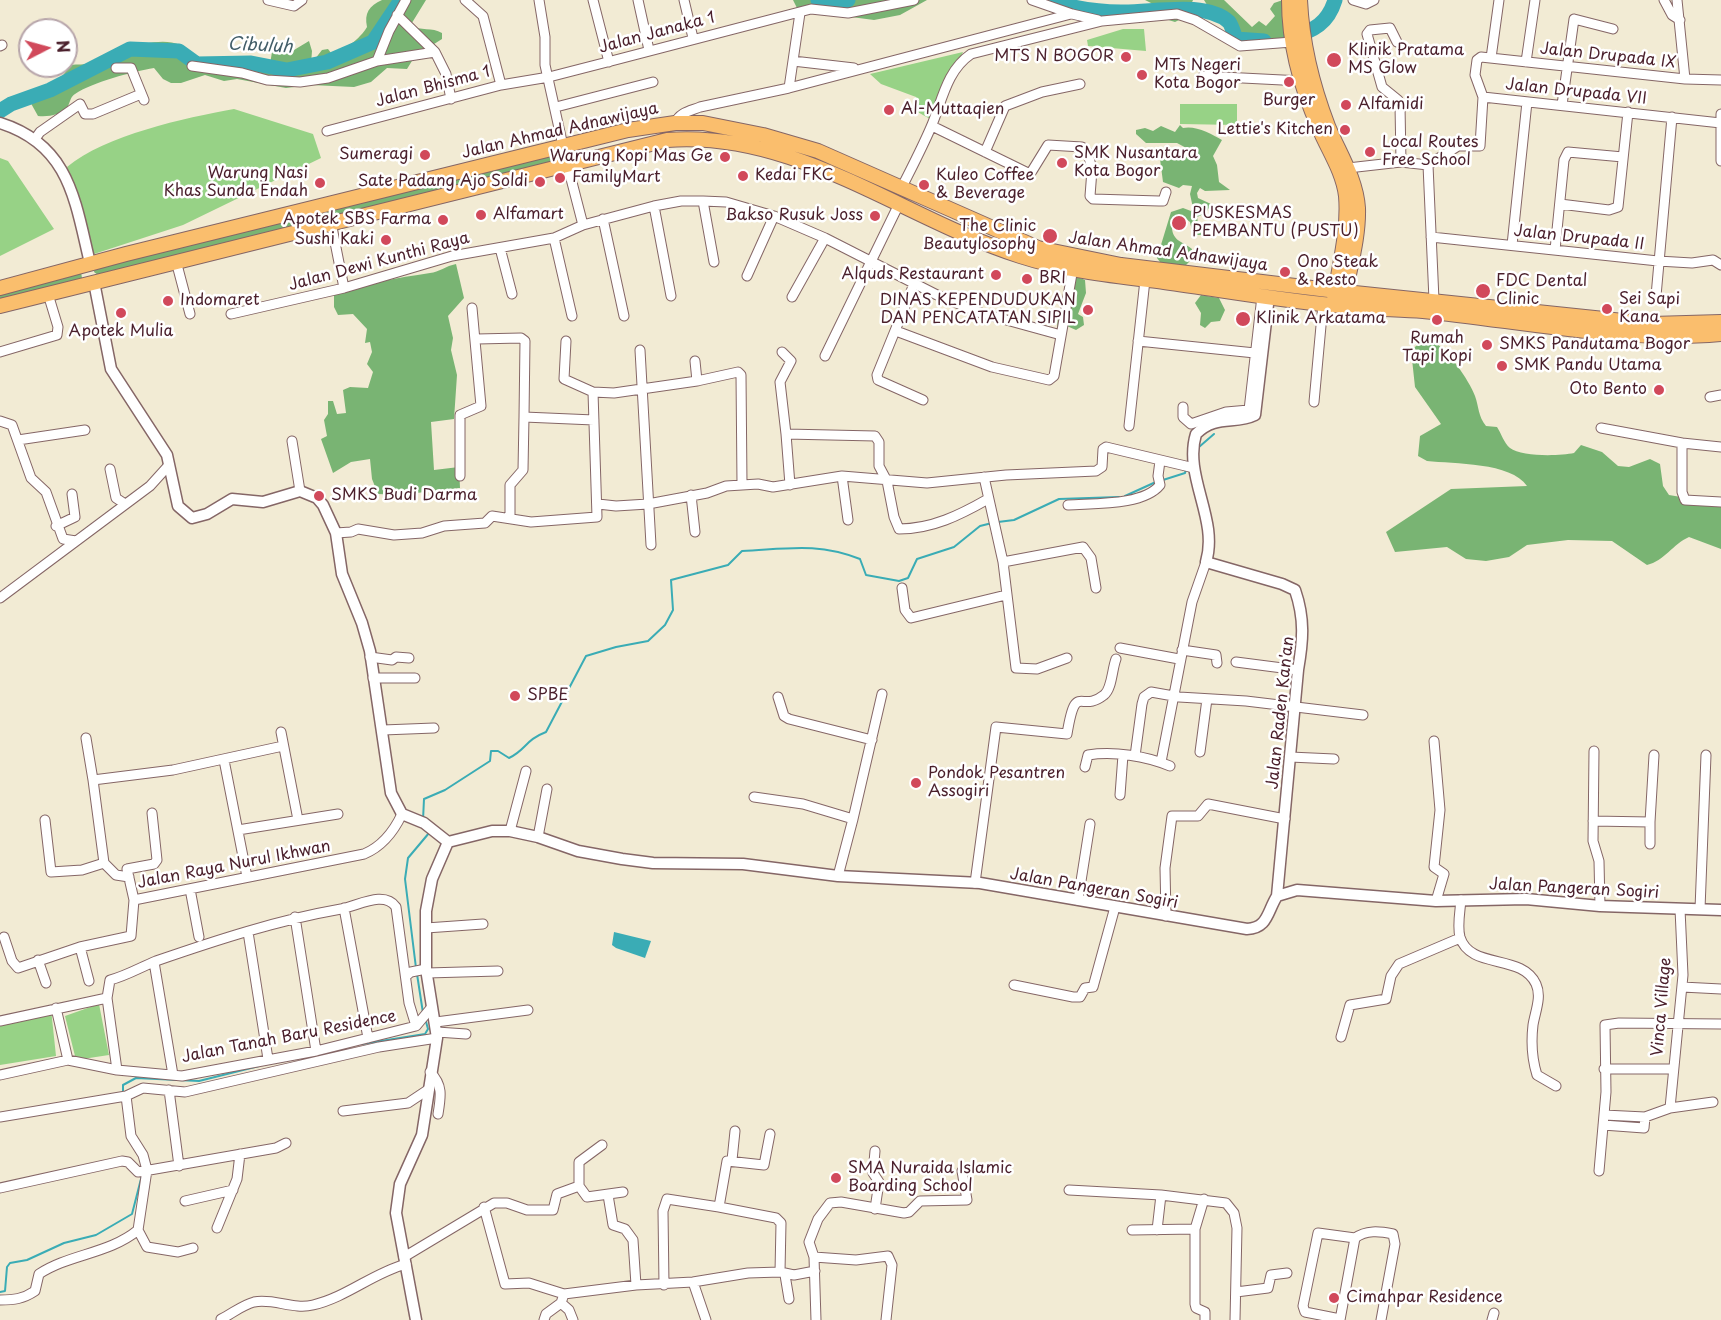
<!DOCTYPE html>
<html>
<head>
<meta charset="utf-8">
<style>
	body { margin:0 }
	#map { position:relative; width:1721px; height:1320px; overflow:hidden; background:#f2ebd4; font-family:"Playpen Sans",sans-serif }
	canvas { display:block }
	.north { position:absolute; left:18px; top:18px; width:60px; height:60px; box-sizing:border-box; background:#fff; border:2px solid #b7a5aa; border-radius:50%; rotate:84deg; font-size:16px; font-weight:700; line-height:24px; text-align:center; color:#4a1f2b }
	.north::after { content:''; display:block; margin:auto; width:21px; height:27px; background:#d1495b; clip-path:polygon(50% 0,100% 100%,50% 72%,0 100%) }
</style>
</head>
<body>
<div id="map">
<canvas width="1721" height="1320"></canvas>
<div class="north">N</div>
</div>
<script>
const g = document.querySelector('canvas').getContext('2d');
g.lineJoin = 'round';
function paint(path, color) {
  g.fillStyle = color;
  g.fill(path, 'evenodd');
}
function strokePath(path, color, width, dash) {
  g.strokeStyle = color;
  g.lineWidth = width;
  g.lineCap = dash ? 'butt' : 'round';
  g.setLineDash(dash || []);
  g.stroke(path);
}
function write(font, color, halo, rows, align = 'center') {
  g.font = font + ' "Playpen Sans",sans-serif';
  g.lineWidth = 5;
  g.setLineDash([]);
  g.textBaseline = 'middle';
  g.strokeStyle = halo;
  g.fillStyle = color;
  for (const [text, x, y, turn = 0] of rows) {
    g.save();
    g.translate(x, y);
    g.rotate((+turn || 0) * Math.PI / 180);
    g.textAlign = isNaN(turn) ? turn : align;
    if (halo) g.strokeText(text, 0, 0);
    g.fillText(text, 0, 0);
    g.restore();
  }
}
paint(new Path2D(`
	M1123,29H1144L1146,51L1088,46L1087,40Z
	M963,52L932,120L914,110L916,97L881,84L870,74Z
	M1180,104H1237V125L1180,124Z
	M234,109L313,134L321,158L183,225L94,254L67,167C105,135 185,118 234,109Z
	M0,158L8,161L54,229L0,256Z
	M99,1004L109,1055L76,1060L65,1016Z
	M51,1009L56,1056L0,1065V1021Z`), '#97d286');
paint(new Path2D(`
	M382,0H426L410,26C421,31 432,27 442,33V39L415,56L407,69L387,68L371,82L354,87L311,85L286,88L237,79L224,81L205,75L181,83H171L163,79L154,68C132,72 93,82 75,94C71,96 70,102 68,106C61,115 49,117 38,116L28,98L31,95L60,79L71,65C77,64 85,65 90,63C114,54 155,34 180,45L178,55L188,63L230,68L233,60L249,64L256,71L269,70L273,46L281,43L294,50L309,41L312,51L311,64L322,50L328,49L331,53C344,51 360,39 367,27C364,13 369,6 382,0Z
	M793,0H927L900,15L874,20L798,10Z
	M1145,0H1193L1190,7L1179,5L1177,8L1183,12L1181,19L1175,22L1146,13L1153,4Z
	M1204,0H1224L1252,27L1259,21L1266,26L1275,16L1270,9L1274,3L1283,0L1286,35L1283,38L1289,49L1266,45L1256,38L1249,42L1250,49L1245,50L1233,37V30L1229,29L1230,24L1218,17L1221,9L1209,8Z
	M1180,125L1183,128C1195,125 1212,134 1222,140L1213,156L1217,165L1219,182L1230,190L1205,191L1200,188L1197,193L1198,198L1211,204L1206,213L1197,217L1198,223L1215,227L1217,231L1213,235H1193L1190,222L1186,219L1176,220L1172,224C1171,241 1182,241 1192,249L1191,260L1183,268L1163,266L1157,258L1171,212L1183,208L1191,211L1193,208L1190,194L1192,186L1183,185L1179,188L1163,182L1160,159L1188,157L1191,155L1190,150L1177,143H1146L1136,134V130L1145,128L1153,131L1161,126L1175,132Z
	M552,153L554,158L551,162L98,275L94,272L95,267Z
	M456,264L464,298L448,316L453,338L451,350L457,375L454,419L431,422L434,470L459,467L460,488L399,495L378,494L372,479L370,459L351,462L333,473L321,439L327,436L324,420L328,414V401H333L337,414L346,413L343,390L350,387L368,388L373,372L367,364L372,352L370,342L365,343L367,329L353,314L338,315L334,307V294C366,283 397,278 430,273C439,272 446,266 456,264Z
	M81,272L82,278L0,300V292Z
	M1075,276L1085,280L1086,293L1078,314L1083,317L1084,325L1076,330L1060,323L1057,329L1058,314L1062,312Z
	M1201,295L1219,298L1225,310L1220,321L1211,322L1205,328L1200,325L1201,313L1195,303Z
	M1432,341C1447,348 1469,380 1475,396C1479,407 1478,416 1486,426L1497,427C1501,433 1504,443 1510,448C1521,457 1560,456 1574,453L1581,445L1602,452L1618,466L1629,467L1650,459L1660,464L1663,486L1669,495L1699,500L1721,498V549L1689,537C1673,544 1664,561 1647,565L1612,541L1568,540L1527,545L1509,557L1486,561L1466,559L1447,547L1395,552L1386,532L1451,489L1527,486C1511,462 1454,464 1427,461L1418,456L1420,436L1441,424L1415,387L1411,350L1420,343Z`), '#79b473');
paint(new Path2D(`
	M614,932L651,941L645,958L616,948L612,945Z`), '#3aacb5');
strokePath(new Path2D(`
	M1199,447L1214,434
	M1163,480L1185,473L1186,469
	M1125,496L1158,481
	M998,522L1014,520L1059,499L1119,497
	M423,820L424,799L445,790L490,761L491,751H498L509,758C526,750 525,740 546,732L586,656L616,647L648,641L665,625L673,610L671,580L728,565L742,551C786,549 817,542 860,559L866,575L899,581L908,578L917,559L954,547L980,526L992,523
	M416,968L405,879L408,858L429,833
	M417,974L423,1013
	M362,1044L425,1034L428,1029L425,1018
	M123,1092V1085L136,1078L199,1081L259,1066
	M0,1292L5,1291L7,1267L10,1263L27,1260L64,1243L96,1235L132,1214L142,1175`), '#3aacb5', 2);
strokePath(new Path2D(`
	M818,0L831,5L848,0
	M1048,0C1072,8 1095,12 1121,12C1151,13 1205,0 1229,22C1232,26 1234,34 1236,39L1264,41
	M1291,37C1314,31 1328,23 1335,0
	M0,111L11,104L50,90L130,49L179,51L197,64L251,63L287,70L327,62L373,42L401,0`), '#3aacb5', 15);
const minor = new Path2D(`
	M268,0L294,6L302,0
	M465,0L483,16L501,85
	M539,0L545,37V65L563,146
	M593,0L609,62
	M638,0L649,50
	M684,0L693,38
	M1032,0L1072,14L1098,20
	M1353,0L1366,4L1374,0
	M1664,0L1672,15L1680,20
	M1677,0L1685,79
	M397,15L435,52
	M1397,42L1390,28L1370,30L1367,34L1382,87L1398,100L1400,105L1401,162
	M0,46L2,45
	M1491,58L1499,0
	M377,61L389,31L406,0
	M793,61L854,68
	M1526,62L1535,0
	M192,66L242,73L267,80L300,82L328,78L377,61L435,52L446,74L451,99
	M116,68H131L144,100
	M1203,76L1302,81
	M789,88L800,13
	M1483,97L1475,75L1477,60L1481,57L1685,79L1721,80
	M1483,97L1721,123
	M1562,105L1574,19L1613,29
	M556,107L653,82
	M1721,114V161
	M675,123C680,112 690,111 700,107L789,88L1071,14
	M932,126L1028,173L1032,171L1048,145L1082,147L1088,153L1092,170L1090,196L1093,199L1159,201H1163L1166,192
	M327,131L501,85L549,77L619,59L811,9L848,13L914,0
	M35,139L40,132L80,104L85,114H93L141,94
	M985,152L1005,106L1042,92L1080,84
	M1428,165L1434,300
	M568,167L583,225
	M1348,168L1401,162L1428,165L1458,146H1480L1483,97
	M902,187C912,167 922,148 931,127C942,102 946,71 971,54L1102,21L1177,14L1195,20L1240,46L1292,42
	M703,201L714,262
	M1560,204L1609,210L1618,207L1628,112
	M654,206L671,296
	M603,219L624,316
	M331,222L344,288
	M1431,237L1658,261L1692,263L1713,260L1721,265
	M554,238L572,316
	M1512,245L1527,102
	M500,248L512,294
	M1555,250L1564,160L1568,152L1623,157
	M176,261L190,314
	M747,276L774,216
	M914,284L877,375L878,380L923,400
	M1656,296L1672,117
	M792,297L825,238
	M231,314L344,288L452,256L554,238L583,225L654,206L681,201H703L726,202L774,216L825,238L937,295L981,313L1061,335
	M896,331L992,367L1049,380L1054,376L1073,268
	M477,339L521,338L525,341L524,417L594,420
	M1138,341L1255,353
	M640,350L651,545
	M0,352L57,335L58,327L48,294
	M782,352L791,361L780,382L786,434L875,436L879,442V466L887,481L894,517L899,529C932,529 960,515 988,499
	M825,356L899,204
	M697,381L738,372L741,375L742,484
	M593,392L614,393L697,381L695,361
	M1710,397L1721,395
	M1314,402L1323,304
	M1183,407V417L1191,424L1226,412L1249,410L1262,296
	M0,421L12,425L31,478L46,492L63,539L76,541
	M1129,426L1145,280
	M1601,428L1682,443
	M786,434L790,485
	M18,440L85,430
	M292,441L300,491
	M1721,447L1682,443V492L1685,500L1721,502
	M110,469L116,498L125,504
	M460,476V415L481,406L472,308
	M842,476L848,520
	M984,477L1003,562L1016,668L1037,669L1067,658
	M691,495L695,532
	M598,504L616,506L648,504L707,493L726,486L758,484L773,487L842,476L927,483L1006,475L1096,471L1102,467L1103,449L1106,447L1194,468
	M1068,505C1093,503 1143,506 1160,485L1158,476L1160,461
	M510,517V485L523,470L524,417
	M56,526L75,517L72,494
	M336,533L351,532L358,529L394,535L422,533L444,526L485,523L492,516L531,522L597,517L593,392L564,379L566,341
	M1003,562L1083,547L1091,558L1096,588
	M902,588L905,610L911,618L1006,595
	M0,598L150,486L169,465
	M1120,648L1179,659
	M1182,650L1216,655L1217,663
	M370,657L392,660L396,657L409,658
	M1236,662L1298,670
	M373,678H415
	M778,697L784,716L789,719L872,740
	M383,730L434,728
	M281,732L298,820
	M86,738L93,780
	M1434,741L1440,810L1434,867L1444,874L1436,901
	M1594,751L1593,841L1599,861L1600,906
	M1200,752L1207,699
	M1135,756L1142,704L1144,697L1151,692L1179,697L1246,701L1363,715
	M1290,757L1334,759
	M224,760L247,877
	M1161,762L1192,602L1206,562
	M1085,767L1088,755C1114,751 1146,756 1170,766
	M1120,795L1123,755
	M754,797L803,804L853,819L838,876
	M853,819L882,694
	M45,820L51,872L82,870L104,863
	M1593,821L1650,822L1654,755
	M238,830L338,814
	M510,831L526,771
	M538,837L547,789
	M1650,844V822
	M129,877L116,875L104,863L93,780L173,770L283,746
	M975,883L996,727L1067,734C1076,680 1080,714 1104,695C1112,689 1112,669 1116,659
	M190,889L199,937
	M134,900L364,854C381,847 394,831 402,814
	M1078,900L1090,824
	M1461,900C1460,912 1457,926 1460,937C1470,970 1522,953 1536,984C1542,997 1535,1012 1533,1025C1531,1042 1532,1059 1537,1075L1556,1086
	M344,908L368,1038
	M1700,909L1706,755
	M1166,916L1165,868L1172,816H1198L1208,804L1285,819
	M295,917L316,1051
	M426,928L483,924
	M248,932L268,1059
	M4,937L12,961L18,968L80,947L131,936L134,900L127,869L154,864L157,860L152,813
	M80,947L89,981
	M38,960L46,983
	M154,962L173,1075
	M427,973L498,971
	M406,976L411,972L426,969
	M1014,985L1073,997H1080L1085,988L1093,987L1115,907
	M1682,987L1721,989
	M56,1008L68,1060
	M0,1021L107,998
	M436,1022L528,1010
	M416,1026L431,1008
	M437,1032L466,1034
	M1341,1037L1350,1005L1386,999L1391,976L1399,964L1460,938
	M1604,1069H1672
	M430,1072C443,1085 441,1096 438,1114
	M0,1075L68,1060L117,1070L182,1076L316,1051L416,1026L409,1003L396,907C384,890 358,906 341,909C278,920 217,940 156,961C141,967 126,976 110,980L107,998L117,1070
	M169,1090L179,1166
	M126,1096L143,1088L185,1092L379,1047L437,1038
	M1670,1108L1683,975L1680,909
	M343,1111L408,1103L429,1089
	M1604,1115L1645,1117L1670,1108L1713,1102
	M0,1117L126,1096
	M1603,1125L1644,1128L1645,1117
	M770,1134L764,1165L727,1161L719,1207L776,1218L781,1223L780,1272
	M732,1160L735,1131
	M1599,1171L1606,1092L1605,1025L1619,1023L1721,1024
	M579,1186V1162L602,1145
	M0,1188L122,1161L128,1162L138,1172L144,1171L276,1148L286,1143
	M1069,1190L1161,1195L1226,1203L1234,1213L1237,1228L1235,1320
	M608,1195L613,1225L625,1229L633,1240L636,1285
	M1204,1199L1195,1229V1304L1196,1308L1205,1312V1320
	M185,1201L233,1190
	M484,1207L505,1284L529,1283L564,1294
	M875,1209L879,1182L873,1173L875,1151
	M217,1228L237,1179L240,1154
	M138,1230L147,1247L178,1252L193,1248
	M1132,1230L1195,1229
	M1157,1230L1161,1195
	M404,1257L494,1203H507L527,1210H553L557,1194L579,1186L587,1197L623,1192
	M814,1257L856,1260L888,1256L892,1265L886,1320
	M785,1275L789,1299
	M693,1282L706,1320
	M664,1285L663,1211L667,1199L719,1207
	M1236,1292L1268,1288L1271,1275L1287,1273
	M0,1300C14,1300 23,1299 35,1291L39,1274C69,1254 109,1254 138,1230L147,1170L143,1155L131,1136L126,1096
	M561,1303L569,1310L573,1320
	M221,1319C232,1314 242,1305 254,1302C274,1298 293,1310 313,1305C347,1297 373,1273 406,1264
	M1340,1319L1305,1312L1303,1306L1318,1233L1355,1238
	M544,1320L546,1314L561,1303L564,1294L636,1285L693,1282L748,1273L780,1272L794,1275L815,1271
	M816,1320L814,1257L809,1242L818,1219L830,1203L841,1202L904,1213L909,1212L920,1201L967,1200L962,1171
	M1340,1320L1355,1238C1366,1230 1379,1231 1393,1234L1395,1244L1381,1320
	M1492,1320L1494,1313`);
const tertiary = new Path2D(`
	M0,123C70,145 75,201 90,263
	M94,282L111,369L167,455L178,506L192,518L207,514L232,499L263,502L300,491L317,498L323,505L336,533L342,574L362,623L370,651L391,793L402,814L424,823L448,842
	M1269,296L1255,415C1235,425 1216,414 1196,434C1183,476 1219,519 1206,562L1282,584L1295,590C1305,619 1303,641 1298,670L1277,896
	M448,842L492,831H510L538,837L578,851L622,859L653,863L743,864L838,876L980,883L1247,929C1268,928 1267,912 1277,896L1297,890L1436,901L1526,899L1600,906L1721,910
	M416,1320L396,1213L400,1184L422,1135L437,1038L426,969V911L432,879L448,842`);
const primary = new Path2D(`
	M1289,0C1289,44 1301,88 1319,128C1328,150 1343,171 1346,196C1349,230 1339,266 1334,300
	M1300,0C1302,42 1313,87 1328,126C1339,153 1356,178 1358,208C1359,238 1349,270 1344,300
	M0,288L126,254L628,130L675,123H703L763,135L818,151L1038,248L1121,265L1345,292L1652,324L1721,322
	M0,306L667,140C796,130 902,218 1020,256C1066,271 1116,276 1164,282C1223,290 1283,301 1342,306C1369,309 1396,309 1423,311C1522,321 1622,343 1721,334`);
strokePath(minor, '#856666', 11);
strokePath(tertiary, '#856666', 13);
strokePath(primary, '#856666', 16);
strokePath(minor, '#fff', 9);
strokePath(tertiary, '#fff', 10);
strokePath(primary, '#fabe6d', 14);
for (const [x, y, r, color] of [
	[1126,57,6,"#d1495b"],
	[1334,60,8,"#d1495b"],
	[1142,75,6,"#d1495b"],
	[1289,82,6,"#d1495b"],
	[1346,105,6,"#d1495b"],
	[889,110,6,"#d1495b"],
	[1345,130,6,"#d1495b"],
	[1370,152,6,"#d1495b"],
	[425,155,6,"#d1495b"],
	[725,157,6,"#d1495b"],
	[1062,163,6,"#d1495b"],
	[743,176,6,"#d1495b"],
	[560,178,6,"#d1495b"],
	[540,182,6,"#d1495b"],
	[320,183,6,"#d1495b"],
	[924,185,6,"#d1495b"],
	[481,215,6,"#d1495b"],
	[875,216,6,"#d1495b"],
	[443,220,6,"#d1495b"],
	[1179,223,8,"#d1495b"],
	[1050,236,8,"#d1495b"],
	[386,240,6,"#d1495b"],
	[1285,272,6,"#d1495b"],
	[996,275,6,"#d1495b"],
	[1027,279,6,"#d1495b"],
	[1483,291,8,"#d1495b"],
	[168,301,6,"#d1495b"],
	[1607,309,6,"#d1495b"],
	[1088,310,6,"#d1495b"],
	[121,313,6,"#d1495b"],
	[1243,319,8,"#d1495b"],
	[1437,320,6,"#d1495b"],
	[1487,345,6,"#d1495b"],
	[1502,366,6,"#d1495b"],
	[1659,390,6,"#d1495b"],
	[319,496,6,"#d1495b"],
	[515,696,6,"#d1495b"],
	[916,783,6,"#d1495b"],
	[836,1178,6,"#d1495b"],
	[1334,1298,6,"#d1495b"]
]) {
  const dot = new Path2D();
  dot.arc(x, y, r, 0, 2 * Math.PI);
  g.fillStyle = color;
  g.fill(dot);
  strokePath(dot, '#fff', 2);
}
write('16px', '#4a1f2b', '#fff', [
	["Jalan Janaka 1",657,33,-15],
	["Jalan Drupada IX",1608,56,6],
	["Jalan Bhisma 1",433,87,-15],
	["Jalan Drupada VII",1576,92,6],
	["Jalan Ahmad Adnawijaya",560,131,-13],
	["Jalan Drupada II",1579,238,6],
	["Jalan Ahmad Adnawijaya",1168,252,8],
	["Jalan Dewi Kunthi Raya",379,262,-15],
	["Jalan Raden Kan'an",1281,713,-84],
	["Jalan Raya Nurul Ikhwan",234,865,-11],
	["Jalan Pangeran Sogiri",1094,889,10],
	["Jalan Pangeran Sogiri",1574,889,3],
	["Vinca Village",1662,1007,-85],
	["Jalan Tanah Baru Residence",289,1037,-11]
]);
write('16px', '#4a1f2b', '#fff', [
	["Klinik Pratama",1348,51],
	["MS Glow",1348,69],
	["MTS N BOGOR",1114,57,"right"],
	["MTs Negeri",1154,66],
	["Kota Bogor",1154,84],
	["Burger",1289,101,"center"],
	["Alfamidi",1358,105],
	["Al-Muttaqien",901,110],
	["Lettie's Kitchen",1333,130,"right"],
	["Local Routes",1382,143],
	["Free School",1382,161],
	["SMK Nusantara",1074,154],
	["Kota Bogor",1074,172],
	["Sumeragi",413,155,"right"],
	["Warung Kopi Mas Ge",713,157,"right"],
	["Warung Nasi",308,174,"right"],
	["Khas Sunda Endah",308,192,"right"],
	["Kedai FKC",755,176],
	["Kuleo Coffee",936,176],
	["& Beverage",936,194],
	["FamilyMart",572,178],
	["Sate Padang Ajo Soldi",528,182,"right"],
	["PUSKESMAS",1192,214],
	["PEMBANTU (PUSTU)",1192,232],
	["Alfamart",493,215],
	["Bakso Rusuk Joss",863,216,"right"],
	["Apotek SBS Farma",431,220,"right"],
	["The Clinic",1036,227,"right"],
	["Beautylosophy",1036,245,"right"],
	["Sushi Kaki",374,240,"right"],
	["Ono Steak",1297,263],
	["& Resto",1297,281],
	["Alquds Restaurant",984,275,"right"],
	["BRI",1039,279],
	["FDC Dental",1496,282],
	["Clinic",1496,300],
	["Sei Sapi",1619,300],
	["Kana",1619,318],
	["Indomaret",180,301],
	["DINAS KEPENDUDUKAN",1076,301,"right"],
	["DAN PENCATATAN SIPIL",1076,319,"right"],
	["Klinik Arkatama",1256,319],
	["Apotek Mulia",121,332,"center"],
	["Rumah",1437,339,"center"],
	["Tapi Kopi",1437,357,"center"],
	["SMKS Pandutama Bogor",1499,345],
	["SMK Pandu Utama",1514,366],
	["Oto Bento",1647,390,"right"],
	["SMKS Budi Darma",331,496],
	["SPBE",527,696],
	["Pondok Pesantren",928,774],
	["Assogiri",928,792],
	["SMA Nuraida Islamic",848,1169],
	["Boarding School",848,1187],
	["Cimahpar Residence",1346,1298]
], 'left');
write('italic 18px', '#435e69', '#fff', [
	["Cibuluh",260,46,3]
]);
</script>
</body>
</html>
